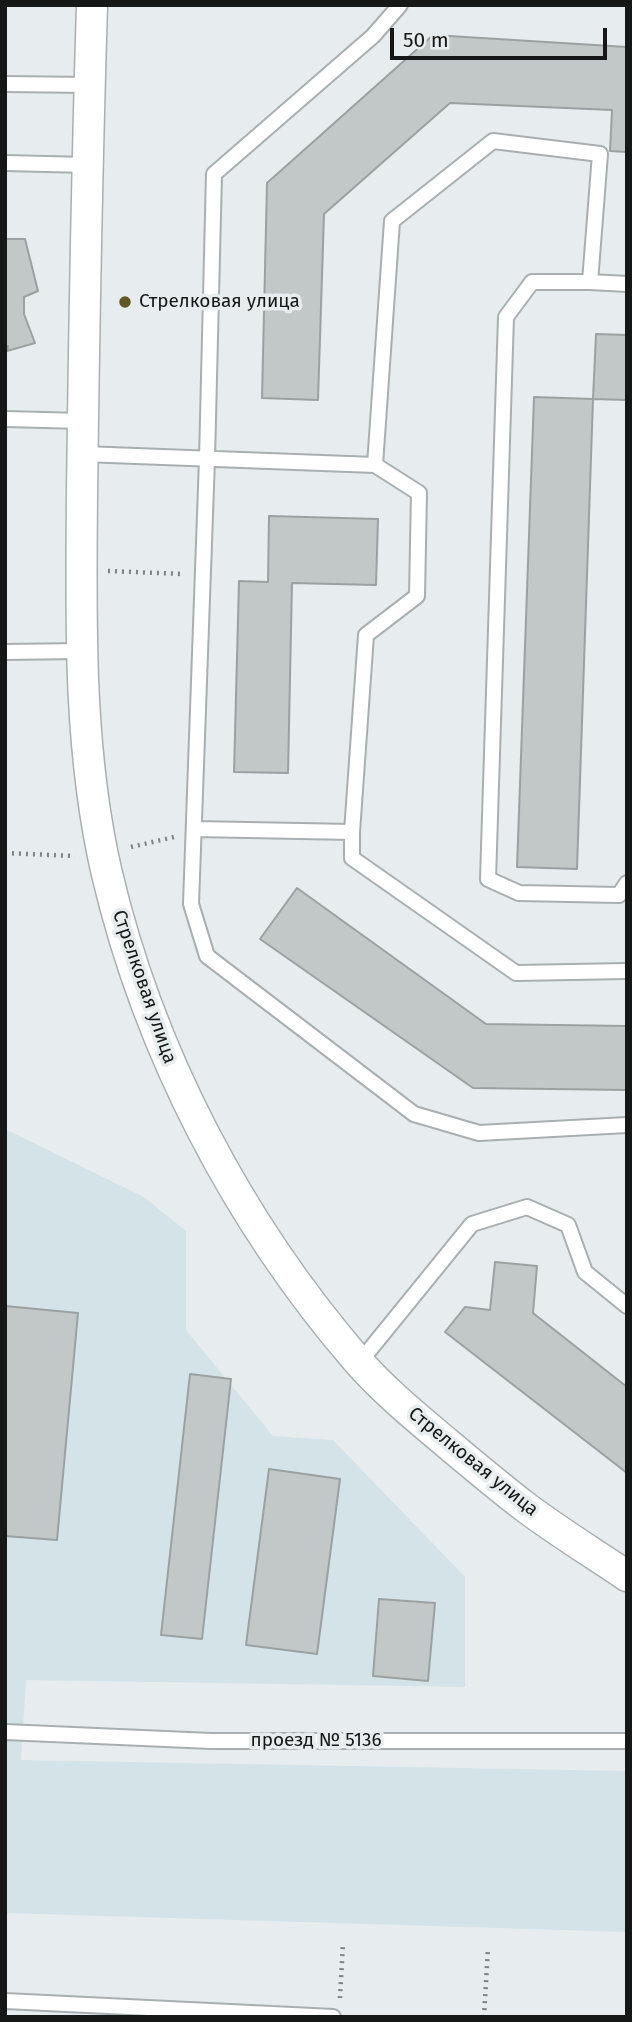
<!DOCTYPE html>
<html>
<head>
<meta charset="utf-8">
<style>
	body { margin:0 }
	#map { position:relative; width:632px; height:2022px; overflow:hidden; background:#e7edee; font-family:"Fira Sans",sans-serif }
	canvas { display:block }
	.frame { position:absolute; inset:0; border:7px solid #161818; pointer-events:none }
	.scale { position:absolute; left:390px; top:28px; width:217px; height:32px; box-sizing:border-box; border:4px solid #161818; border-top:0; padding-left:9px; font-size:21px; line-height:24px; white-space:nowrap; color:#161818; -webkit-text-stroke:5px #e7edee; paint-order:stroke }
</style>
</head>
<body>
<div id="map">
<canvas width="632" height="2022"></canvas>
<div class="frame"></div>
<div class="scale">50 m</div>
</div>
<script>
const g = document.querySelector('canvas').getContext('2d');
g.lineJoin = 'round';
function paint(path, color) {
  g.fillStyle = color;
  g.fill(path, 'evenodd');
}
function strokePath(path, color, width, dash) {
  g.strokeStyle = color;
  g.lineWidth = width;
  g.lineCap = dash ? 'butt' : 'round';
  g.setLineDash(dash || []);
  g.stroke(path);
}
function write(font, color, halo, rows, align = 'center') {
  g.font = font + ' "Fira Sans",sans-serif';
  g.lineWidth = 7;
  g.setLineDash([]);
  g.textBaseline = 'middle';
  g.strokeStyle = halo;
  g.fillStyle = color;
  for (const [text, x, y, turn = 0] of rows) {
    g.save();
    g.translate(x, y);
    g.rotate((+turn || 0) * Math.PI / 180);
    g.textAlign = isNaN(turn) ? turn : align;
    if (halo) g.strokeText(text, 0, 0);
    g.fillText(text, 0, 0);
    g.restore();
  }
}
paint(new Path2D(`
	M5,1129L144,1197L186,1231V1330L273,1436L333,1440L465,1577V1687L26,1680L21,1760L627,1771V1932L5,1913Z`), '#d4e3e7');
const building = new Path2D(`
	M433,35L627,47V152L610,151L612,110L450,103L324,214L318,400L262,398L267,183Z
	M5,239H25L38,291L24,297V314L35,343L7,351L8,346H5Z
	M596,334L627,335V400L593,399Z
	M534,397L593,399L577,869L517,867Z
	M269,516L378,519L376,585L292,583L288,773L234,772L239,581L268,582Z
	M297,888L486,1024L627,1026V1090L473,1088L260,939Z
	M495,1262L537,1266L533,1313L627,1387V1473L445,1332L465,1307L490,1310Z
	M5,1306L78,1313L57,1540L5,1536Z
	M190,1374L231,1379L202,1639L161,1635Z
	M269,1469L340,1479L317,1654L246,1645Z
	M379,1599L435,1603L428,1681L373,1676Z`);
paint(building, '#c2c8c8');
strokePath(building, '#9ba1a0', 2);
const lane = new Path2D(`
	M400,5L373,36L214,174L207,459L191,904L207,956L414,1114L479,1133L627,1125
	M5,84L90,85
	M5,163L87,165
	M590,282H532L506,317L488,879L519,893L619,895L627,883
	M627,284L590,282L600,154L493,141L392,221L375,465L419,493L417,596L366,635L352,832V858L516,973L627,971
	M5,419L83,421
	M83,454L375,465
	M5,652L81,651
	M195,829L352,832
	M359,1363L472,1224L527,1207L568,1225L585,1272L627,1306
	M5,1732L211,1741H627
	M5,2001L333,2017`);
const street = new Path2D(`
	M92,5C87,168 84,331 82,494C81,621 78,750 107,874C149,1052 238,1222 357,1360C384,1391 417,1418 448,1444C473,1465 498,1486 524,1506C557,1531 593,1553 627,1576`);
strokePath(lane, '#a9afb0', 18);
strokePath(street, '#a9afb0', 33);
strokePath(new Path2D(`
	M108,571L183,574
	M131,847L174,837
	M5,853L75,856
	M340,1998L343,1943
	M484,2017L488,1948`), '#7f8384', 4.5, [2, 5]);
strokePath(lane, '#fff', 14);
strokePath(street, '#fff', 30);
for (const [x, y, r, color] of [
	[125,302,7,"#615825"]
]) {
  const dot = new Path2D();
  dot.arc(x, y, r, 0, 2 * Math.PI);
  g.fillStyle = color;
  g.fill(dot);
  strokePath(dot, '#e7edee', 2.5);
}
write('19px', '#161818', '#e7edee', [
	["Стрелковая улица",139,302]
], 'left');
write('19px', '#161818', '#e7edee', [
	["Стрелковая улица",144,987,71],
	["Стрелковая улица",473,1462,39],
	["проезд № 5136",316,1741]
]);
</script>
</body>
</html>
